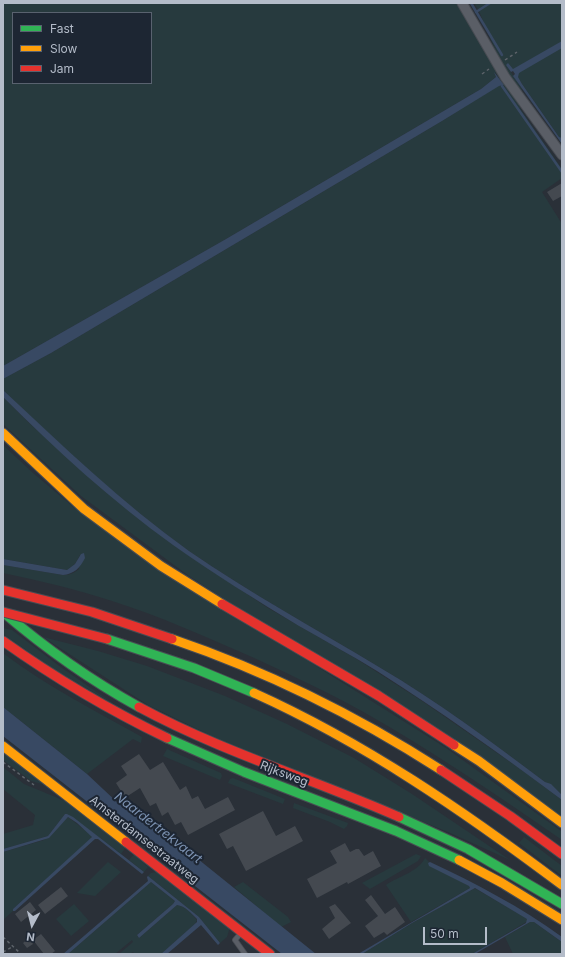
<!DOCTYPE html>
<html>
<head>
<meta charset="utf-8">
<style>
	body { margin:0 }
	#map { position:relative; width:565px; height:957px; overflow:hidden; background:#2a3038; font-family:Inter,sans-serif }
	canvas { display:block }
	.frame { position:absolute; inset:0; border:4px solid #b4bcc9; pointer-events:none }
	.legend { position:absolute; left:12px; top:12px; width:140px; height:72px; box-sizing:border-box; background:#1d2633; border:1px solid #59626f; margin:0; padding:5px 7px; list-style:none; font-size:12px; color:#b4bcc9 }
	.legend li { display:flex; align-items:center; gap:8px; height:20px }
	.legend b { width:20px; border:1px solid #59626f }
	.north { position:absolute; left:12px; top:905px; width:40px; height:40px; -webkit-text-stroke:3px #1d2633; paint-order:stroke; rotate:187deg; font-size:11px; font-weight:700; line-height:16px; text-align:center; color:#b4bcc9 }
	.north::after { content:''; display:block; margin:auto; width:14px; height:18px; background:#b4bcc9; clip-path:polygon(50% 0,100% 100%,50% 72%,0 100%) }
	.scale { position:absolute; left:423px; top:927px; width:64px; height:18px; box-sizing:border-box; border:2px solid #b4bcc9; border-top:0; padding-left:5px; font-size:12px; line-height:14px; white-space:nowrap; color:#b4bcc9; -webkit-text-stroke:3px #1d2633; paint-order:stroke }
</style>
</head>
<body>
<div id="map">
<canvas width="565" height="957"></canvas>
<div class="frame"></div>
<ul class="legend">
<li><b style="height:5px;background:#30b455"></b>Fast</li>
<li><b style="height:5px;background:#ff9f0a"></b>Slow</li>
<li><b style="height:5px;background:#e5322d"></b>Jam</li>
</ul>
<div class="north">N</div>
<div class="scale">50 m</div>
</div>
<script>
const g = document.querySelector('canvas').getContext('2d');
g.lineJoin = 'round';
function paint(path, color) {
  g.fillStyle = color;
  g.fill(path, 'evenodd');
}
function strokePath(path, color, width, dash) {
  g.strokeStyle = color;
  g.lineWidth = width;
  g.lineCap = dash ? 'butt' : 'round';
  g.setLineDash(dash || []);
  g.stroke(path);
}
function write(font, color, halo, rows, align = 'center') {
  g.font = font + ' Inter,sans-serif';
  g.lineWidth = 4;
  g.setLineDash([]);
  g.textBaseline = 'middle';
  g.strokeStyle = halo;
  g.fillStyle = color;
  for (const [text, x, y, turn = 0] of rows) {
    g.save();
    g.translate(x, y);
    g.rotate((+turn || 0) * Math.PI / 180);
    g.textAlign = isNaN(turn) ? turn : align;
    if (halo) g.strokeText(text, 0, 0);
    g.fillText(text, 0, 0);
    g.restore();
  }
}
paint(new Path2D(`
	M3,3H456L517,98L521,110L562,169V178L542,192L562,224V795L551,785L545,782C492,742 437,701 379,667C316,629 250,593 189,551C122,503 62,447 3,390V379L51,353L442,121L499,85L502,86L503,85L495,72L496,77L481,89L226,239L3,366ZM13,13H151V83H13Z
	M474,3H562V141L522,84L513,69L506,65L522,89L521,93L499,59L479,11Z
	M3,397L28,422L83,471L172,544L268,608L355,658L422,701L526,773L562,800V817L189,576L81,496L3,424Z
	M3,445L33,473L71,505L327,673L446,748L561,831L562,832V840C498,796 434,752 367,714C330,693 291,675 252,657C206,637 160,616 112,601C76,589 40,581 3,573V565L63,575C70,575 74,573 79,569L80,555L75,564L67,570L3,559Z
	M3,628L12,630L62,668L114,704L58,672L3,634Z
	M43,637L98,651L147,666L225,696L287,724L354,758L412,794L510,860L448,832L220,740L148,705Z
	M3,653C46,686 94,710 142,737L141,743L133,739L87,774L3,707Z
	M167,749L221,773L222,776L220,780L163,756Z
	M3,750L45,785L31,781L3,760Z
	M3,767L24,784L65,801L126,847L121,854L67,814H65L48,836L3,849V834L33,825L35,815L3,789Z
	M233,778L285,799L283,804L228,783L230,779Z
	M294,803L348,823L347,826L344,829L330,822L293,808Z
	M68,817L91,835L92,838L13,909V911L3,920V852L44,840Z
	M524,837L562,866V876L519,843Z
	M134,854L148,867L144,872L129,860Z
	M416,854L421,856L418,861L370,889L362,883Z
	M425,858L429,862L428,863L469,886L470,888L411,922L386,885C399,876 418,872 425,858Z
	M108,862L121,872L95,896L77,893Z
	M156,872L230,927L227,937L220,943L199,917L148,876L151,873Z
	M151,882L175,901L173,904L137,935L139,938L177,905C185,906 192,914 197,920L195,924L161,954H135L133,952L130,954H119L133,942L132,940L115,954H68Z
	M243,882L288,917L291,922L281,927L234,887Z
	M473,889H476L528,919V921L472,954H362L412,923Z
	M74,904L89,921L71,936L56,919Z
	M530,922H534L562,942V954H513L505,937Z`), '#273a3e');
paint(new Path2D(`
	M562,41V48L519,73L518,77L522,84L559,137L562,138V144L513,76L515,74L513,71L511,72L506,65L508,63L513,69Z
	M494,72L504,85L499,86L442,121L51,353L3,379V366L226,239L481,89L496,77Z
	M3,390C63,446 122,503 189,551C250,593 316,629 379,667C437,701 492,742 545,782L551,784L562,795V800C502,755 440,711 377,671C351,655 325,641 299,626C256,600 214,574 173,545C112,501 56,450 3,397Z
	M84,553L85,558C80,568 74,574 63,575L3,565V559L67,570L75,564L81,554Z
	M3,707L87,774L119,804L139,816L188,851L316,954H282L3,736Z
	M65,814H67L73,817L144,872L142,874L98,839H95L15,911H13V909L92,837L77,823L68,817L49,838L3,852V849L48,836Z
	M430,862C475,883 521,907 562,937V942L534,922H530L475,954H472L526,923L527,919L475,888L412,923L362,954H358L470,888L469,886L429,866L428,863Z
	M148,876L199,917L220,943L218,945L201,925L167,954H161L197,922V919C191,913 185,906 177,905L139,938L137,935L173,904L175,901L151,882L68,954H63L148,881L147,877Z`), '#384963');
strokePath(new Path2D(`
	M471,3L502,55
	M476,12L490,3
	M502,86L562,172`), '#384963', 2.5);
paint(new Path2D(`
	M562,183V196L553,201L547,192Z
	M139,754L150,770L163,762L180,790L186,786L192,799L198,796L205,809L228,797L235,810L188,835L181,822L175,825L168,812L162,816L156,803L150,806L140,788L123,799L119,792L121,791L116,783L127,775L121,766Z
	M263,811L276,836L295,826L303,841L246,871L233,846L227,849L219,834Z
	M345,843L350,852L356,849H359L364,856L373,851L381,866L348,884L347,882L317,898L307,879L337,863L330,851Z
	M61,887L68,896L45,914L38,905Z
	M371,895L385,914L395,907L405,922L387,935L384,932L374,938L365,926L378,916L365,900Z
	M30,902L36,910L21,922L15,914Z
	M335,904L351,923L329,939L322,929L335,918L329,907Z
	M41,934L55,951L51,954H44L33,940Z
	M29,938L33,944L27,948L23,943Z`), '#444950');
const lane = new Path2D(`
	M241,933L235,940L245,954`);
const street = new Path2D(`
	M462,3L505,77L562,155`);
const fast = new Path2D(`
	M3,612C45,648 90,680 139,707
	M107,639L194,668L254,693
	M167,738L244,772L396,831L459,860
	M399,817L468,849L562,904`);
const slow = new Path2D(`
	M3,433L84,509L161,566L222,604
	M172,639C266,671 357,716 441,770
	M254,693C365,743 465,812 562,885
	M454,745L479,761L562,823
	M3,746L126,842
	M459,860L502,883L562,920`);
const jam = new Path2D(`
	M3,590L92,612L172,639
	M222,604L379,696L454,745
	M3,641C55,678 109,710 167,738
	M139,707C222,752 313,779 399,817
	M441,770L510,816L562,854
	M126,842L270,954`);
strokePath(lane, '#484c53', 6);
strokePath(street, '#484c53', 11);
strokePath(fast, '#484c53', 11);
strokePath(slow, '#484c53', 11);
strokePath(jam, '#484c53', 11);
strokePath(new Path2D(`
	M505,60L517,52
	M482,74L489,69
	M3,762L34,785
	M3,937L21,954
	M3,952L12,947`), '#5d636a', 1.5, [3, 3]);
strokePath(lane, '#5a5e66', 4.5);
strokePath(street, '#5a5e66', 9);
strokePath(fast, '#30b455', 9);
strokePath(slow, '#ff9f0a', 9);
strokePath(jam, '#e5322d', 9);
const jamBridge = new Path2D(`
	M3,612L107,639`);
strokePath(jamBridge, '#474c53', 11, []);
strokePath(jamBridge, '#e5322d', 9);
write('12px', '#b4bcc9', '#1d2633', [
	["Rijksweg",284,774,21],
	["Amsterdamsestraatweg",144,840,38]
]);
write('italic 13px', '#7c92b1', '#1d2633', [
	["Naardertrekvaart",158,828,38]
]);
</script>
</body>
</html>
